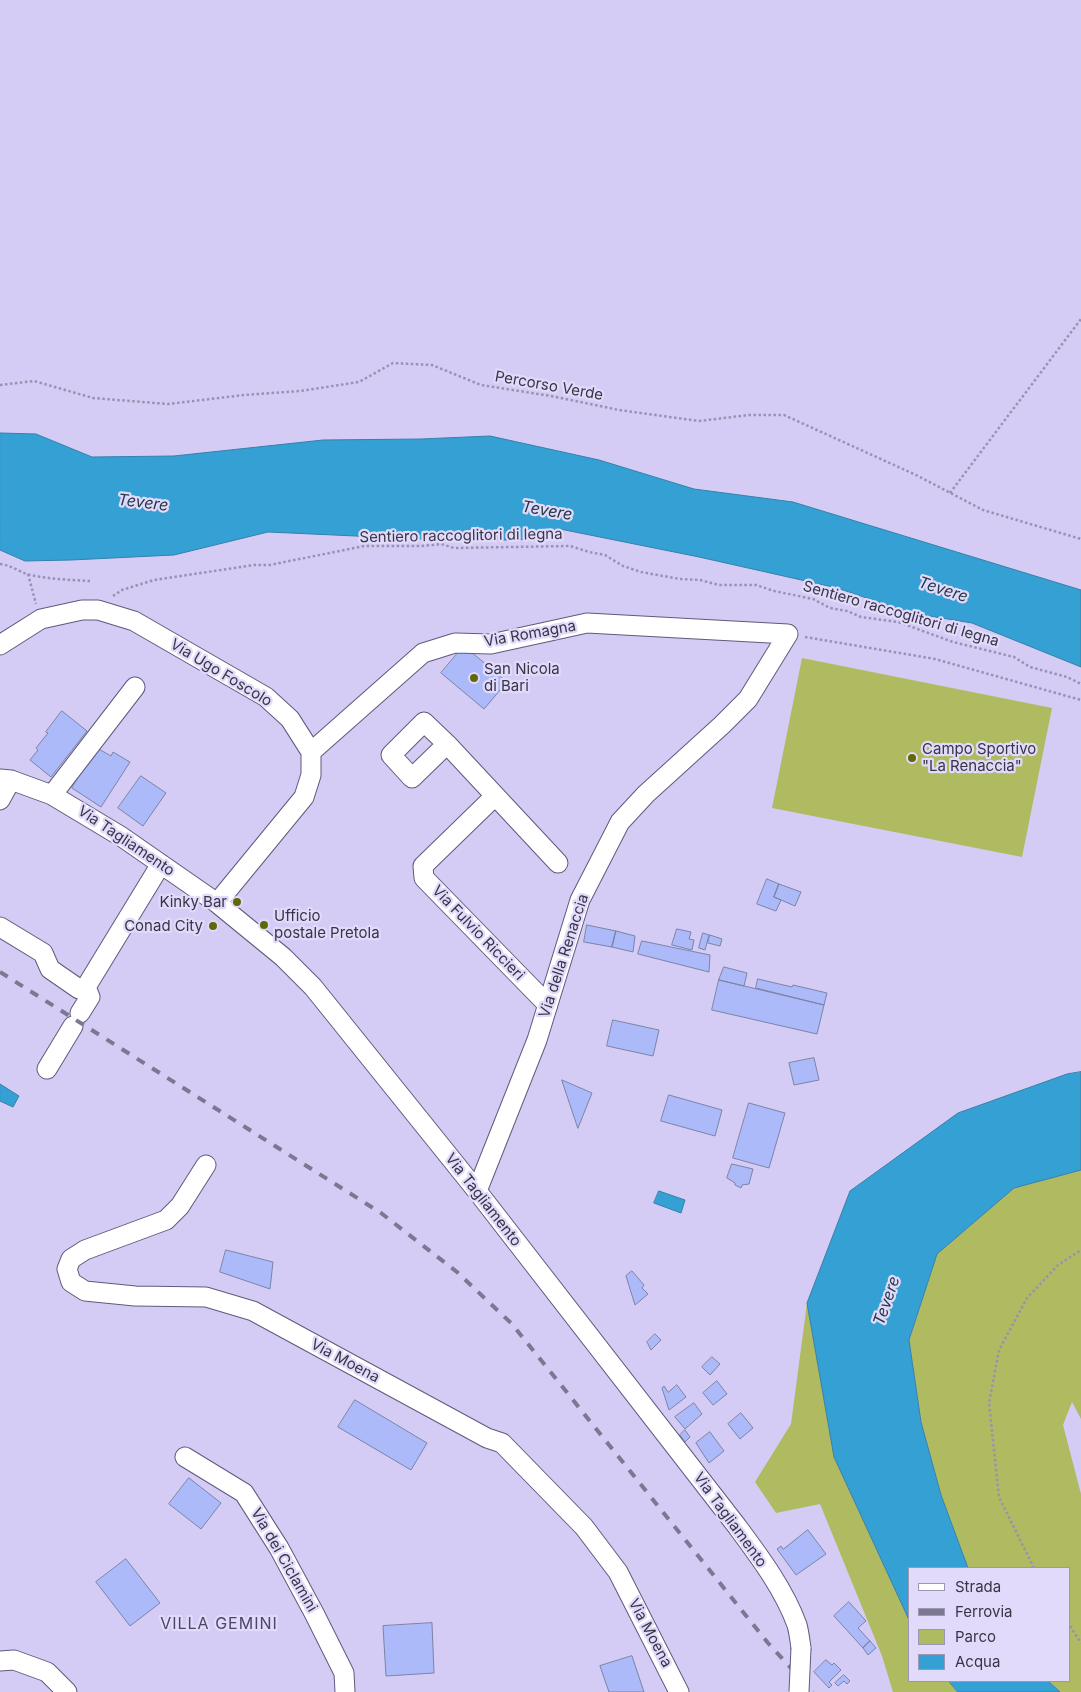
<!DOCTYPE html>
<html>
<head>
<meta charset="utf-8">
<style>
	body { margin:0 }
	#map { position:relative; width:1081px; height:1692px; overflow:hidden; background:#d4ccf4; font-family:Inter,sans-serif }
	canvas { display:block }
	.legend { position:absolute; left:908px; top:1567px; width:162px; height:115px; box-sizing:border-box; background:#e1dafb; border:1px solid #9d98b2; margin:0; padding:6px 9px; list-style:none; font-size:15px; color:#383545 }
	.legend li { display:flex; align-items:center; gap:10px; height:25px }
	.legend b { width:25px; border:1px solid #9d98b2 }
</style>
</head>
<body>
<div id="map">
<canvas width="1081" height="1692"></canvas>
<ul class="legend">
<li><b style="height:6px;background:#fff"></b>Strada</li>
<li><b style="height:6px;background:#7c7792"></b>Ferrovia</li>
<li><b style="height:14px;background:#afba61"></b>Parco</li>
<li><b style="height:14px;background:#35a0d4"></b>Acqua</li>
</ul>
</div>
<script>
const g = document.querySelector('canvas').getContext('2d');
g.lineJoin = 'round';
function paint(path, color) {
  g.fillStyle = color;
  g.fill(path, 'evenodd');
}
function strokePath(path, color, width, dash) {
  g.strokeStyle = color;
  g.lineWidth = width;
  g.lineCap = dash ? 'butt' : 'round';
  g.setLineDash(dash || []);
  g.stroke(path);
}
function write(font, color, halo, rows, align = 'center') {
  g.font = font + ' Inter,sans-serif';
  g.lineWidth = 4.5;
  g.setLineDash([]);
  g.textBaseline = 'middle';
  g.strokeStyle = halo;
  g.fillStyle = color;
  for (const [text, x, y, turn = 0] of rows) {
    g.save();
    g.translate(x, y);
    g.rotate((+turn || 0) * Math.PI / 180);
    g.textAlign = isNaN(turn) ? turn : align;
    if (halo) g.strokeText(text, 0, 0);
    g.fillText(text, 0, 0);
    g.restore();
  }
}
paint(new Path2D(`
	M802,658L1052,708L1022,857L772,808Z
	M1081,1170V1419L1072,1402L1063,1425L1081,1494V1692H1060L1048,1681H1070V1568H968L941,1495L921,1422L909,1341L937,1254L1014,1188Z
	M807,1303L834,1457L910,1622V1681H949L958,1692H893L882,1656L820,1504L776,1513L755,1482L791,1424Z`), '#afba61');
const water = new Path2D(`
	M0,433L36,434L92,457L174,456L323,440L421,439L490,436L599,460L694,489L793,502L1081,590V667L972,623L911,613L837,588L699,557L560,529L544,539L465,541L268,532L174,555L71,560L25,561L0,550Z
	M1081,1072V1170L1014,1188L937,1254L909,1340L921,1422L941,1495L968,1568H910V1622L834,1457L807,1303L850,1191L958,1113L1067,1074Z
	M0,1084L19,1096L13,1107L0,1101Z
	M659,1191L685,1200L681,1213L654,1203Z
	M949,1681H1048L1060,1692H958Z`);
paint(water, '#35a0d4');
strokePath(water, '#3680a9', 1);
const building = new Path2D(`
	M464,646L507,682L484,709L441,673Z
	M62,711L87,731L51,777L30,760L38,750L36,748L48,733L46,732Z
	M97,748L111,756L113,752L130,762L101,807L72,788Z
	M141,776L166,793L143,826L118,808Z
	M767,879L779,884L774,897L781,900L776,911L757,904Z
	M779,884L801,892L795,906L774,897Z
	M587,925L616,931L612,947L584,942Z
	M677,929L691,932L689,939L694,940L692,950L672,945Z
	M616,931L635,936L633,952L612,947Z
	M703,933L709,935L705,950L699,948Z
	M710,935L722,939L720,946L708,943Z
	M642,941L710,955L709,972L638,954Z
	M724,967L747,973L744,986L719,980Z
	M758,979L792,987L793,985L827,993L824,1005L756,988Z
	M719,980L824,1005L817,1034L712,1010Z
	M613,1020L659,1030L653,1056L607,1046Z
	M814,1058L819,1080L794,1085L789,1063Z
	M562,1080L592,1093L578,1128Z
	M669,1095L722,1110L715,1136L661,1121Z
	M749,1103L785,1113L769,1168L733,1158Z
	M732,1164L753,1169L749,1184L742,1185L741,1188L735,1185V1183L727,1178Z
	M226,1250L273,1262L270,1289L220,1272Z
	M632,1271L644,1285L642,1288L648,1294L635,1305L626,1276Z
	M655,1334L661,1340L651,1350L647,1342Z
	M712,1357L720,1364L710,1375L702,1367Z
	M717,1381L727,1394L713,1405L703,1393Z
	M677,1385L686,1397L669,1410L662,1388L664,1386L668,1392Z
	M355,1400L427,1443L411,1470L338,1427Z
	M694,1403L702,1414L685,1429L675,1417Z
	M741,1413L753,1428L740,1439L728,1424Z
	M685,1430L690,1437L685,1442L680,1435Z
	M710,1432L724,1451L709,1463L696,1443Z
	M189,1478L221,1503L201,1529L169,1504Z
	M808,1530L826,1554L796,1575L777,1549L781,1546L783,1549Z
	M126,1559L160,1603L130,1626L96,1582Z
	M849,1602L866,1621L858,1628L870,1641L863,1648L834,1616Z
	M432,1623L434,1673L386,1676L383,1626Z
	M870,1641L876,1648L868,1655L863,1648Z
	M632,1656L644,1692H609L600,1666Z
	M826,1660L832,1665L834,1663L841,1670L829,1682L832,1685L829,1688L814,1672Z
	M844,1675L850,1681L847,1684L844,1681L838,1686L835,1683Z`);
paint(building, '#acbaf9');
strokePath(building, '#7b83a7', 1);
const minor = new Path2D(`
	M0,645L41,619L82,610H98L134,621L266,697L290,719L311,752V775L304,797L217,903
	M424,722L447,744L412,778L391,755Z
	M447,744L558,863
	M311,752L423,653L455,643L491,644L587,623L788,634L748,699L722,725L646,794L620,822L580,900L537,1040L477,1191
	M0,779L11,780L52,795L122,837L217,903L283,957L313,987L477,1191L736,1525C759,1556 784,1589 797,1625C799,1632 800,1641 801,1648
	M52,795L135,687
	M495,796L423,866L424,878L548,1005
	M0,800L11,780
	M0,927L43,953L50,969L79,989L86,987L161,864
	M80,1013L90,997L86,987
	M47,1069L73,1026
	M206,1165L180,1206L166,1220L85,1250L71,1259L67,1269L71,1282L85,1291L135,1296L206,1297L253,1311L487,1438L502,1443L584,1527L618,1572L679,1692
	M185,1457L244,1493L279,1548L314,1613L344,1673L345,1692
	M0,1661L14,1660L47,1672L67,1692`);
strokePath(minor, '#61597c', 21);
strokePath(new Path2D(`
	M0,385L34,381L93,398L168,404L244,395L300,391L359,382L393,363L432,365L481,385L551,396L619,410L699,421L749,415H784L916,475L983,510L1081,539
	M950,493L1081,319
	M0,564C11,565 19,572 30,575C50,579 70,580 90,581
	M28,574L36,604
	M113,596L122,590L154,580L254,565H270L364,546H422L441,544L454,548L570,546L589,552L605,555L623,566L641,572L680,579L700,580L719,585H756L774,591L813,599L830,608L847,611L861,617L898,622L953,642L1014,657L1030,667L1067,677L1081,684
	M805,637L935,659L1081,700
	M1034,1568L999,1497L989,1403L999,1350L1027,1298L1058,1265L1081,1250
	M1070,1626L1081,1643`), '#9892b1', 2.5, [2.5, 2.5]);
strokePath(minor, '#fff', 19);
strokePath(new Path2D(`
	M0,972L381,1213L457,1272L512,1324L768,1643L813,1692`), '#7c7792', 4, [9, 9]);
const minorBridge = new Path2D(`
	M799,1692L801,1648`);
strokePath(minorBridge, '#61597c', 21, []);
strokePath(minorBridge, '#fff', 19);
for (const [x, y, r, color] of [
	[474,678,5,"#606809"],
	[912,758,5,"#606809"],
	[237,902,5,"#606809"],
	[264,925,5,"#606809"],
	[213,926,5,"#606809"]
]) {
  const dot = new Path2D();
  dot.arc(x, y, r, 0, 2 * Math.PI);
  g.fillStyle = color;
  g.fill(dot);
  strokePath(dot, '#e1dafb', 2);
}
write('15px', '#383545', '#e1dafb', [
	["Percorso Verde",549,386,10],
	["Sentiero raccoglitori di legna",461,536,-1],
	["Sentiero raccoglitori di legna",901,614,16],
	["Via Romagna",530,634,-10],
	["Via Ugo Foscolo",221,673,31],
	["Via Tagliamento",126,841,34],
	["Via Fulvio Riccieri",478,933,46],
	["Via della Renaccia",564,956,-72],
	["Via Tagliamento",483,1200,52],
	["Via Moena",345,1361,28],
	["Via Tagliamento",730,1520,54],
	["Via dei Ciclamini",284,1560,60],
	["Via Moena",650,1633,62]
]);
write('15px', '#383545', '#e1dafb', [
	["San Nicola",484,669],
	["di Bari",484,686],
	["Campo Sportivo",922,749],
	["\"La Renaccia\"",922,766],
	["Kinky Bar",227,902,"right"],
	["Ufficio",274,916],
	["postale Pretola",274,933],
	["Conad City",203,926,"right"]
], 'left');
write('italic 16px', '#233946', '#e1dafb', [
	["Tevere",143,503,7],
	["Tevere",547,511,10],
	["Tevere",943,590,18],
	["Tevere",887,1301,-71]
]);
g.letterSpacing = '1px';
write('16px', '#4e4667', '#e1dafb', [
	["VILLA GEMINI",219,1624]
]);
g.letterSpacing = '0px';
</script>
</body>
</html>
